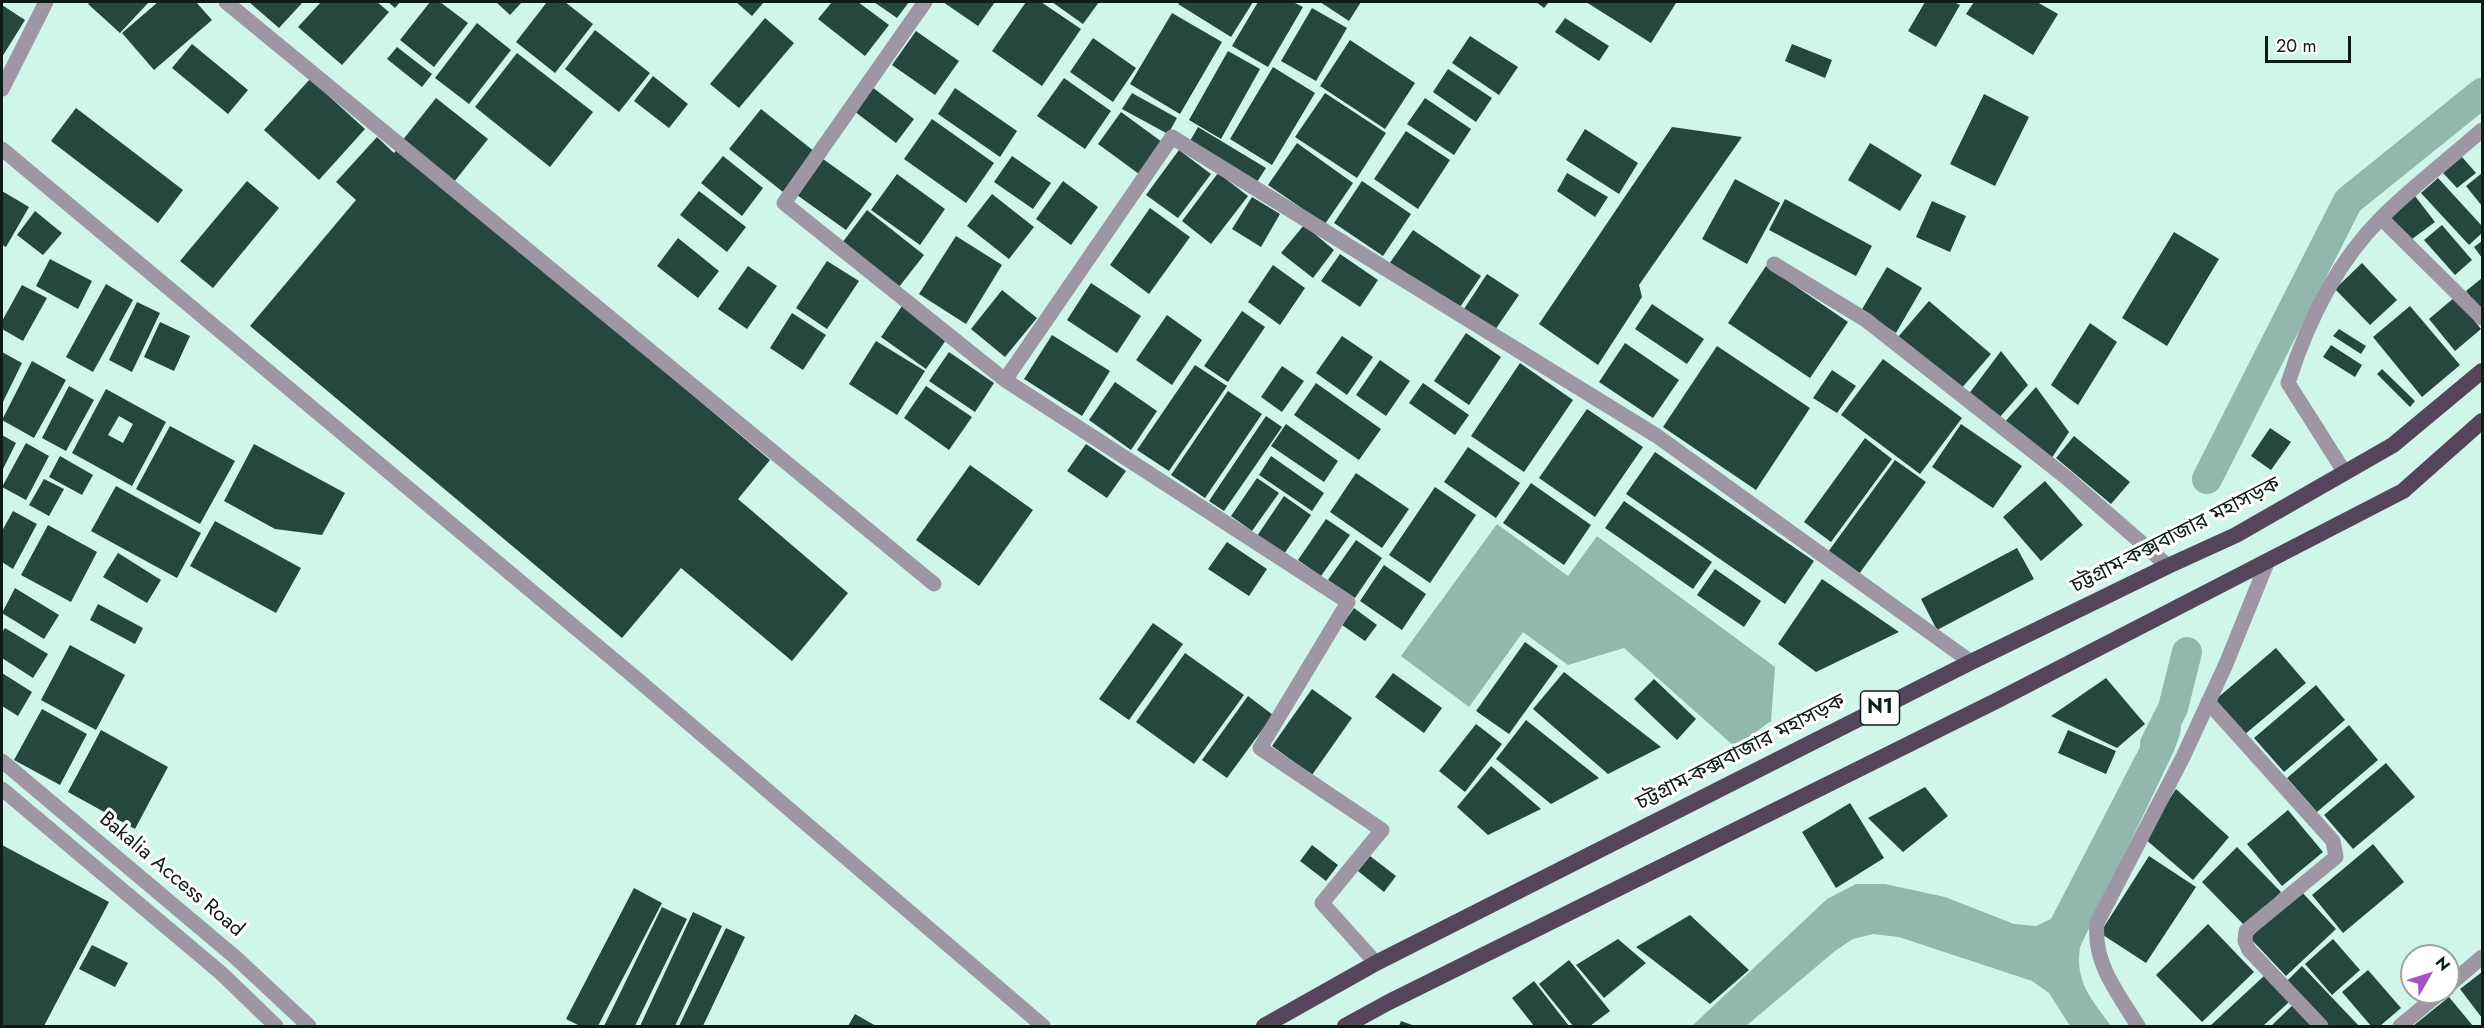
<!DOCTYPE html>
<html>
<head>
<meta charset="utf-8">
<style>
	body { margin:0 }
	#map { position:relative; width:2484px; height:1028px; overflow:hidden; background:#d0f5e9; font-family:Jost,sans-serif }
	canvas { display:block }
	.frame { position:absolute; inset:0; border:3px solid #0e1c18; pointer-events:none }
	.north { position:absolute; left:2400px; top:944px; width:60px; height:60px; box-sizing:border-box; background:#fff; border:2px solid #9fa4a3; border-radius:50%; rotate:51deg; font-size:16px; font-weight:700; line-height:24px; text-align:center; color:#0e1c18 }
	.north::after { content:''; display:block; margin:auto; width:21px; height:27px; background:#a454c5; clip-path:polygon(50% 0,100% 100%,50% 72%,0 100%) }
	.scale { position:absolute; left:2265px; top:36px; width:86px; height:27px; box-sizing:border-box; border:3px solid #0e1c18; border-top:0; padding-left:8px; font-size:18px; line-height:21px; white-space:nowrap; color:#0e1c18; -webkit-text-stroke:4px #fff; paint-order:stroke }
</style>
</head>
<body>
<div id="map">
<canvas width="2484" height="1028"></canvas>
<div class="frame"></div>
<div class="north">N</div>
<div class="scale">20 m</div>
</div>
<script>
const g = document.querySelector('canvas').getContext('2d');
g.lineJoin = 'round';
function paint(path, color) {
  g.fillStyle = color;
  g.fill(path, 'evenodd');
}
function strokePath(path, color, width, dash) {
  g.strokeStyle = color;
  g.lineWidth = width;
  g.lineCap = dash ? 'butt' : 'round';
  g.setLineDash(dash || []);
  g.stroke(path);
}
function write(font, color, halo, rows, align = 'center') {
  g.font = font + ' Jost,"Noto Sans Bengali",sans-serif';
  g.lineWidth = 6;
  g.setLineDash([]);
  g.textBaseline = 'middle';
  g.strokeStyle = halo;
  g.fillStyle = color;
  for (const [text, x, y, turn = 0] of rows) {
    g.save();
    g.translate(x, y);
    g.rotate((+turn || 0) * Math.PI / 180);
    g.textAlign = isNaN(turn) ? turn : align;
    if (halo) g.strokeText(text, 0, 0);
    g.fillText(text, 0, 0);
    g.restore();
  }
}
paint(new Path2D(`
	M1497,524L1568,576L1597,536L1775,667L1771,721L1735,747L1624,648L1568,665L1523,632L1469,707L1401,656Z
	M2173,708C2187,723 2180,735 2173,753L2080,947C2075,983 2091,998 2111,1026H2070L2049,993L2032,981L1899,937L1873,934L1853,939L1835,951L1746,1026H1692L1827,899L1856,884H1885L1945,897L2014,924L2036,926L2051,919L2155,718L2162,710Z`), '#92b7ac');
strokePath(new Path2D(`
	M2207,479L2348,201L2482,93
	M2155,744L2173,708L2187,652`), '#92b7ac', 30);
paint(new Path2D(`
	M90,2H149L120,33L88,4Z
	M158,2H196L212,20L154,70L122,33Z
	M249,2H303L279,28Z
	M321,2H377L389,12L342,65L298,27Z
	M388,2H400L395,8Z
	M430,2H440L468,23L434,67L400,40Z
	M496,2H522L510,15Z
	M547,2H565L593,24L555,73L516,42Z
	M736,2H764L752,16Z
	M832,2H858L889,25L865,56L818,19Z
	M874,2H909L897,18Z
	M943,2H995L978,26Z
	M1026,2H1041L1081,29L1042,86L992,51Z
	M1052,2H1099L1083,24Z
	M1180,2H1253L1231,37L1178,4Z
	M1258,2H1293L1303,7L1268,67L1232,46Z
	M1320,2H1361L1349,21Z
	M1536,2H1549L1544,8Z
	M1586,2H1673L1676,3L1651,43Z
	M1925,2H1954L1960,5L1936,47L1908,31Z
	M1974,2H2037L2058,14L2033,55L1966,14Z
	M2,5L25,20L2,57Z
	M1312,8L1347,28L1316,81L1281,61Z
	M1172,13L1222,42L1180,114L1130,84Z
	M765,18L794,43L739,108L710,84Z
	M1565,18L1609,46L1599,61L1555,32Z
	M477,23L511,50L469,104L435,78Z
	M595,30L650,73L619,112L565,69Z
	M916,31L959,61L935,95L892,65Z
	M1470,36L1518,67L1499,95L1452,63Z
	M1093,38L1136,68L1113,102L1070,72Z
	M1350,40L1415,83L1385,129L1320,86Z
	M192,44L248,90L228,114L172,68Z
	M1792,44L1832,60L1825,78L1785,61Z
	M397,47L432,74L422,87L387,59Z
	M1228,51L1260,69L1221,139L1189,120Z
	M517,53L593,112L550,167L475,107Z
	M1273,67L1315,93L1272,165L1230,139Z
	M1448,69L1492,98L1476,122L1433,92Z
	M653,76L688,104L669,128L634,101Z
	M1064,78L1111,111L1085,149L1037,116Z
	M310,79L365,129L319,180L264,130Z
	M872,87L914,119L896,143L854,111Z
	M955,88L1017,131L1000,157L938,114Z
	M1132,93L1177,118L1168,134L1122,109Z
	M1325,93L1386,133L1357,178L1295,137Z
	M1984,94L2029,117L1995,186L1950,164Z
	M436,98L488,139L454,182L402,141Z
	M1425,98L1471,129L1454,155L1407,124Z
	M76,108L183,190L158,223L51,141Z
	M761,109L815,152L783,192L729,149Z
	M1121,112L1162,142L1139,174L1098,144Z
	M932,119L994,163L966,203L904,159Z
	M1198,127L1266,168L1257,182L1190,141Z
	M1672,127L1742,137L1639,285L1642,297L1598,365L1539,324Z
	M1585,129L1638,163L1619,194L1566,160Z
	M1406,131L1450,160L1418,209L1374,179Z
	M377,137L394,153L398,148L770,460L738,499L848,593L792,661L681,568L622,638L250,326L356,200L336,182Z
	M1297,143L1353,183L1325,224L1268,185Z
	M1870,143L1922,175L1900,211L1848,180Z
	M1179,150L1211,174L1178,218L1146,195Z
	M723,156L763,188L742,216L701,183Z
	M1012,156L1051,183L1033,209L994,182Z
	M2462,157L2476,173L2457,188L2443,173Z
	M823,159L872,194L846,230L797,195Z
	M1218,173L1248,196L1211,244L1182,221Z
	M1567,173L1608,197L1595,217L1557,191Z
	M2482,173V206L2466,186Z
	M897,174L945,209L920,245L871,210Z
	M2438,178L2482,226V233L2469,245L2421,193Z
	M1735,179L1780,203L1747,264L1702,239Z
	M247,181L279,208L213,288L180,261Z
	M1063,181L1098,207L1071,245L1036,219Z
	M1362,181L1411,214L1383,256L1334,223Z
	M2,191L29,207L6,247L2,245Z
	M699,191L746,227L727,252L680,215Z
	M992,194L1034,227L1009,259L967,226Z
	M2415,196L2435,222L2408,242L2389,215Z
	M1252,197L1280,214L1261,247L1232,229Z
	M1785,199L1872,246L1856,276L1769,230Z
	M1932,201L1966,216L1950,252L1916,237Z
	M1150,208L1190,237L1149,294L1110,265Z
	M867,210L924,255L899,287L842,243Z
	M35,211L62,233L43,255L17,235Z
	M1304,225L1334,250L1313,278L1281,253Z
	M2442,225L2472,260L2455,275L2424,240Z
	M1413,230L1481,276L1458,310L1389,264Z
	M2174,232L2219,259L2167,346L2122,318Z
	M956,236L1002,265L966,324L919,294Z
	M678,238L719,271L698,298L657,266Z
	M2482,241V258L2474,247Z
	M1340,254L1378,280L1360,307L1321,281Z
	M50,259L92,281L78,309L36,286Z
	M827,261L859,281L827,329L796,308Z
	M2362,263L2397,300L2370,325L2335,289Z
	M1273,265L1305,288L1280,325L1248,302Z
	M748,266L777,286L747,329L718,309Z
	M1766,266L1848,322L1810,378L1728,323Z
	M1887,267L1922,288L1896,333L1861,311Z
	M1487,274L1519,295L1495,330L1464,309Z
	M2482,278V312L2466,291Z
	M1091,283L1141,316L1117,353L1067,320Z
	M106,284L133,300L93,372L66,357Z
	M22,285L47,298L23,341L2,329V321Z
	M1002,290L1037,318L1005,357L971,329Z
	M2455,297L2481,329L2455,351L2429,319Z
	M1929,301L1991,354L1960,390L1898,337Z
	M137,302L160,313L132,372L109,360Z
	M1652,304L1704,339L1687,364L1635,329Z
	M902,306L948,337L926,369L881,337Z
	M2410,306L2460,365L2422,397L2373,337Z
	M1242,311L1265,327L1228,382L1204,366Z
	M792,313L826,335L803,370L770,348Z
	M1167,315L1202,340L1172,385L1136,360Z
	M160,322L190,336L174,371L144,357Z
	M2090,323L2117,342L2078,405L2051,385Z
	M2339,329L2366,346L2361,354L2333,336Z
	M1466,333L1501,357L1469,405L1434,381Z
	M1052,335L1110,371L1082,416L1024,379Z
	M1342,336L1373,357L1347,395L1316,373Z
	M876,341L925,371L897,415L849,384Z
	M1625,343L1679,380L1653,418L1599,382Z
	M2331,345L2362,365L2355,377L2323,357Z
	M1717,346L1810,408L1756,490L1663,427Z
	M2001,351L2028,385L1999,418L1968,395Z
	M2,352L22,363L2,404Z
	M949,352L994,383L975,412L929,381Z
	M1883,359L1962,418L1920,474L1841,415Z
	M1380,360L1410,381L1386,416L1356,395Z
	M32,361L66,380L34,438L2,420Z
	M1520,363L1573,400L1524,472L1471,436Z
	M1195,365L1227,386L1169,471L1137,450Z
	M1282,366L1304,381L1282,412L1261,397Z
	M2382,369L2415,401L2410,407L2377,374Z
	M1832,370L1856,386L1837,413L1813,398Z
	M1115,382L1157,411L1131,450L1089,420Z
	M1316,383L1381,429L1359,460L1294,415Z
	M1423,383L1469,415L1455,435L1409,403Z
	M69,386L94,400L66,451L42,438Z
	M926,386L972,417L949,450L904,418Z
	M2036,387L2069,432L2049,462L2003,424Z
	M106,389L166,422L132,486L72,453ZM119,416L133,424L123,443L108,435Z
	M1228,391L1262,414L1205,498L1171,475Z
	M1587,409L1643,447L1595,517L1539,478Z
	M1266,416L1282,427L1224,511L1209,501Z
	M1286,424L1338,461L1324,482L1271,446Z
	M1961,424L2022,466L1993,508L1932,467Z
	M170,426L235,461L200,524L136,489Z
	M2270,428L2291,442L2271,470L2251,456Z
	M2,435L16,443L2,471Z
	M2074,436L2130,482L2111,504L2056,458Z
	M1865,438L1892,459L1831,542L1804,522Z
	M26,443L49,456L26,500L2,487Z
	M254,444L345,493L322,535L275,529L224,501Z
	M1086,444L1126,471L1107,498L1067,471Z
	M1468,447L1520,483L1496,518L1444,482Z
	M1655,452L1814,561L1785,604L1626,494Z
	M60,456L93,475L82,495L49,477Z
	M1271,456L1324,493L1312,511L1259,475Z
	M1895,460L1926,482L1859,574L1828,552Z
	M970,465L1033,510L979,586L916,540Z
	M1356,473L1409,509L1382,548L1330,512Z
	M1257,478L1279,493L1252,531L1231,516Z
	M44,479L64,489L49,516L29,505Z
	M2045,481L2083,525L2041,561L2003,517Z
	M1531,483L1591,525L1564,565L1503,523Z
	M116,486L201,533L177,578L91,531Z
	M1435,487L1476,515L1430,583L1389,555Z
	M1284,496L1311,515L1284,554L1257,536Z
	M1624,501L1712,562L1693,589L1605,528Z
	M13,511L37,524L13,569L2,562V531Z
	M1326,519L1350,535L1321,576L1298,560Z
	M215,521L301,568L276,613L190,566Z
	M48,525L97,552L71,602L21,575Z
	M1356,540L1382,558L1355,598L1328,580Z
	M1227,542L1267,569L1249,596L1208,569Z
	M2017,548L2034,579L1937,630L1921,599Z
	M118,553L161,580L147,603L103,577Z
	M1384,565L1426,594L1402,630L1360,601Z
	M1715,569L1761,601L1744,627L1697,595Z
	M1822,579L1899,632L1816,672L1778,644Z
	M15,588L59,615L44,639L2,613Z
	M98,604L143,628L135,644L90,620Z
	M1354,608L1377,625L1365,641L1342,625Z
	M1153,623L1183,644L1129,720L1099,699Z
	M5,628L48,654L33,678L2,658V632Z
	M1525,642L1558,666L1509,734L1476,711Z
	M70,645L125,675L96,730L41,700Z
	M2276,648L2306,683L2244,735L2215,700Z
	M1185,653L1244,695L1194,764L1136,722Z
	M1564,672L1661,747L1608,774L1533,709Z
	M2,673L32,692L18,716L2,706Z
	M1393,673L1442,708L1424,733L1375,697Z
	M2106,678L2145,724L2117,748L2051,716Z
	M1654,679L1696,719L1677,740L1634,699Z
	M2316,685L2345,720L2284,772L2254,738Z
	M1312,689L1352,718L1312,775L1272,746Z
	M1248,696L1273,715L1227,778L1202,760Z
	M42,709L87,734L60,785L14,760Z
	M1526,720L1599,778L1551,804L1496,759Z
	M1476,724L1502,744L1465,792L1439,771Z
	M2349,725L2378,760L2317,812L2287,778Z
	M101,730L168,767L135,829L68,792Z
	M2068,730L2116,751L2106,774L2058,753Z
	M2386,763L2415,797L2353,849L2324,815Z
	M1491,766L1541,809L1488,835L1457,807Z
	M1925,787L1948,816L1903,852L1868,818Z
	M2176,789L2229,837L2193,880L2144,838Z
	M1850,803L1884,858L1836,888L1802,832Z
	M2288,810L2323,852L2282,886L2247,844Z
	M2373,844L2404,882L2343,933L2312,895Z
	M2,845L109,902L44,1026H2Z
	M1312,845L1338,865L1326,881L1300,861Z
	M2237,847L2281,892L2246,927L2202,882Z
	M1370,856L1396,876L1384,892L1358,871Z
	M2149,856L2196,887L2146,963L2100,933Z
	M634,888L662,903L598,1026H580L566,1019Z
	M2300,890L2336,929L2286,976L2250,938Z
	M662,907L687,919L635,1026H604Z
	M693,912L722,926L675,1026H640Z
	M1690,915L1749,970L1710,1004L1636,947Z
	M2208,924L2254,972L2202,1022L2156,975Z
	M726,928L745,937L703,1026H679Z
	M1618,939L1646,963L1604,998L1576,965Z
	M2333,939L2360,970L2332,995L2305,964Z
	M92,945L128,963L115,987L79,969Z
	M1569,960L1610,1011L1590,1026H1573L1539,984Z
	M2302,966L2359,1026H2328L2286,982Z
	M2368,970L2401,1008L2380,1026H2371L2342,992Z
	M2482,972V1018L2460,989Z
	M2264,976L2289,1002L2263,1026H2210Z
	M1534,981L1569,1026H1534L1512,998Z
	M2449,997L2473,1026H2413Z
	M2295,1003L2317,1026H2271Z
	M855,1014L876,1026H848Z
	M1401,1021L1415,1026H1399Z`), '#25473e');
strokePath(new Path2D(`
	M226,2L934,584
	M925,2L784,203L1005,380L1348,602L1260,748L1382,830L1322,903L1376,963
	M2,89L46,2
	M2,149L638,680L1043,1026
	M2381,218L2482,318
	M1774,264L1866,320L2067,478L2168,566
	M1005,380L1172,137L1657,436L1971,662
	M2345,473L2288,383C2307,323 2336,263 2382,217C2413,186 2449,159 2482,130
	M2208,702L2333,841L2336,857L2246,931L2245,941L2249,950L2321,1026
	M2448,986L2482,957
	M2138,1026C2118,993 2093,964 2097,923L2183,757L2226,664L2267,563
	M2400,1026L2441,992`), '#9e96a2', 15);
strokePath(new Path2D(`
	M2,761L235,957L309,1026
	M2,789L221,973L276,1026`), '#9e96a2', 15);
strokePath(new Path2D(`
	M1264,1026L1376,963L1971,662L2168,566L2236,535L2393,445L2482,371
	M1345,1026L1389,1002L1996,701L2403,491L2482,421`), '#54455a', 16);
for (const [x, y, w] of [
	[1880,708,39]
]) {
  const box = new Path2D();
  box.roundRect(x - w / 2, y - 17, w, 34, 4.5);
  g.fillStyle = '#fff';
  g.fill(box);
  strokePath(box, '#0e1c18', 1.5);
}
write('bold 20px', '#0e1c18', null, [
	["N1",1880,708]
]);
write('21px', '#0e1c18', '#fff', [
	["চট্টগ্রাম-কক্সবাজার মহাসড়ক",2176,536,-27],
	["চট্টগ্রাম-কক্সবাজার মহাসড়ক",1741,753,-27],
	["Bakalia Access Road",171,875,40]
]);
</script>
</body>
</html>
